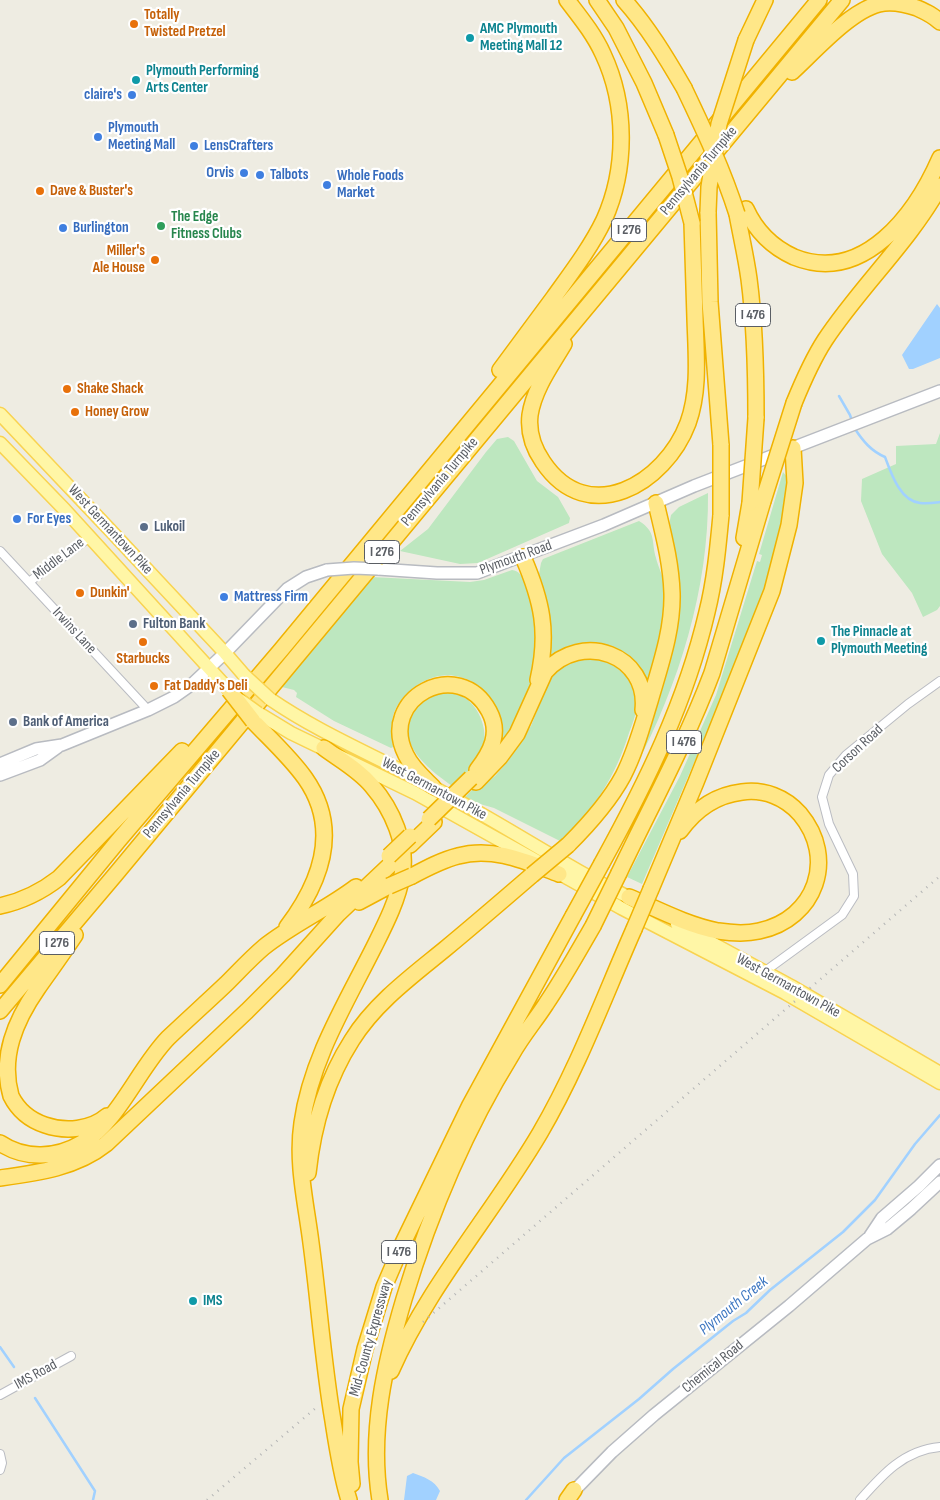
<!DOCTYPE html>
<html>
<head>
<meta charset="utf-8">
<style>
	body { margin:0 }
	canvas { display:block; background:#eeece2 }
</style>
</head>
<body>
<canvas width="940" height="1500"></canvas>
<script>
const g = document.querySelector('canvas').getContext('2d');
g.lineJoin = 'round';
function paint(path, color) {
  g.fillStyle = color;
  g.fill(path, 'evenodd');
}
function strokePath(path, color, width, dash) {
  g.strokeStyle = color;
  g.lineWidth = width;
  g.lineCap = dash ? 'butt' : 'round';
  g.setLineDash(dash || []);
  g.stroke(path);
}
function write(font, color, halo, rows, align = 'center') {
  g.font = font + ' "Sofia Sans Condensed",sans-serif';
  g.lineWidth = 4.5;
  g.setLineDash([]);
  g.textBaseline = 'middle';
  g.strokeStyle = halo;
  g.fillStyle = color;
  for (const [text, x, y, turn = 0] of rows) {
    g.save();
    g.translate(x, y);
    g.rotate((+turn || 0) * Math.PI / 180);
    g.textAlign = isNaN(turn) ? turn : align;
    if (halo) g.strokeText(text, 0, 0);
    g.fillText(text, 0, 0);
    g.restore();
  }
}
paint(new Path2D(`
	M940,433V606L937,610L923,617L912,593L882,554L861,501L862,479L896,464V446L936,444Z
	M508,437L514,441L537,481L558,497L570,518L569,523L478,563L460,564L400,551L428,529L486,452L497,439Z
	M783,472L787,477L788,482L780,530L767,581L751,630L642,884L627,877L680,776L716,695L757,561L760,562L762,555L759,554Z
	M708,493C709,589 679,684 635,768L643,751L668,659L669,525L671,515L679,507Z
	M639,521C657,532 651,542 656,558C658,567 663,575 664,584C670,616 657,652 648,682H645L621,655L551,658L548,608L539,574L541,563L543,559Z
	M512,570C537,573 536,647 534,666C533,675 530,684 528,692C522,712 510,730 499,747C504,718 492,685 460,677C433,669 401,690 393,716C391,726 391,737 393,747L391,748L334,721L296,697L297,693L294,690L278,686L371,577L470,582L484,580Z
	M592,657C613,662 633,675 636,699C638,711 633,722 629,733C616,775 593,813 560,841L494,808L480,804L465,797L472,790L477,789L495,776L508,761L531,726L549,681L556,671L573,661Z
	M446,692C453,694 462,695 468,700C485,715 490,742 478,761C472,771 463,780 455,788C434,773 395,746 412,715C420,699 429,696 446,692Z`), '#bde7bf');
paint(new Path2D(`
	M937,304L940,308V358L913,369H909L902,355Z
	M413,1473C424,1477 434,1480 440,1491L436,1500H404L407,1476Z`), '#a1d1ff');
strokePath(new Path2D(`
	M839,396L850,415L852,421
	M855,429C863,441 871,451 885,457C891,473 900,501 920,503C927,504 933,503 940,502
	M0,1347L14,1367
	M35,1398L95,1491L93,1500
	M526,1500L564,1458L639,1399L673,1369L733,1321L746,1313L770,1290L843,1232L875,1200L915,1144L940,1115`), '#a1d1ff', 2.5);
const street = new Path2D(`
	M0,551L148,710
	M29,582L90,537
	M764,972L842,915L854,896L853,874L829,824L822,797L829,775L846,755L908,704L940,681
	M0,1395L71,1356
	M0,1454L2,1463L0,1470
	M860,1500C882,1475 904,1450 940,1447`);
const secondary = new Path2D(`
	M378,569L437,573H477L604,525L694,486L940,391
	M0,764L36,749L62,745L148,710L174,697L191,685L225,653L287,589L306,577L327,570
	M0,775L40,760L58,747
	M870,1236L882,1218L919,1186L940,1165
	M570,1495L612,1452L654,1415L789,1306L867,1239L887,1229L911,1209L940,1182`);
const primary = new Path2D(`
	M0,414L110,530L225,653L244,675
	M0,443L65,510L229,690
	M270,699C321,734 378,757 433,787C484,814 533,845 584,874C601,884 620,892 637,902
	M258,713L291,733L415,793L621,908L785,993L940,1083
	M677,924L791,986L940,1073`);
const highway = new Path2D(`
	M597,0L616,28L644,83L666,135
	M624,0C648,27 666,57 684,88
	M746,40L765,0
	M792,72C814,52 850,11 879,4C892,1 905,4 917,8C926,12 933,15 940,22
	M746,209C756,231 772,247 794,257C864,285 916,213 940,158
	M708,212L710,302L721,445
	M737,214C741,236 746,257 749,279C755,325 756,372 756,418
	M564,344C551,366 534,389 530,415C528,432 534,449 543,462C588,529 665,484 688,423C700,390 696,353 695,318C694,286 693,255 692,223
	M500,370C518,346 536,321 554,297C572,272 591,247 604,220C627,169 627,105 603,54C594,34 580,17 567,0
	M794,403C803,381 812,360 825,340C860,287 909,242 940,186
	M744,538L750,503
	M523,557C542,601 549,632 538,680
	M253,721C270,739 290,757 305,778C341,829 321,882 287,927
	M324,748C340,760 359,770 372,786C392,809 408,845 402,875C398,900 385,925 374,947C346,1003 311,1059 302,1123C296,1163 306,1203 311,1243C319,1303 323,1362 333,1421C337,1447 341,1474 349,1500
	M476,782L500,757L517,734L545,672C582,630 649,655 643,710
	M433,787C424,778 412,768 406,755C377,698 459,655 489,711C501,733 491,752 477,770
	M410,845L434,822
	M568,845C589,824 609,802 623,776C635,753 642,727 650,701C660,666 673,630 672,593C671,562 663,533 656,503
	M602,863C646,783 686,702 707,612C715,580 718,547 721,515
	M619,873C651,806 686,742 712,673L763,501
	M412,876C427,868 442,860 458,856C493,846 527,862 559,874
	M651,889L696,782L772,591L789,525L795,483L793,448
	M629,897C657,909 687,925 718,931C731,933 746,934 759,931C816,919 837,858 800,814C785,797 764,789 742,792C716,795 695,810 680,831
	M359,902L389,886
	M0,906C23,901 41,892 59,878L182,751
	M75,935C63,953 50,971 38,988C15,1021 0,1057 11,1096C18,1110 30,1120 45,1125C65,1132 91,1130 107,1116
	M0,985L118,841L281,650L819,0
	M0,1011L115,875L842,0
	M0,1143C25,1160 57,1158 82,1143C119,1121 138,1069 168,1038C187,1020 207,1002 226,984C239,971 251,958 264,947C293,924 327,909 356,887
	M308,1173C313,1126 327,1079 352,1040C375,1003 412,976 445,949C474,925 503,900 532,875
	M0,1178C37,1173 76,1168 106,1144L247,1011L283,975L338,914L392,863
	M391,1371C429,1285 493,1213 540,1133C578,1068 604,997 634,929
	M352,1484L350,1462L351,1409L365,1349L384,1287L402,1245L470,1105L573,916
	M380,1500C369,1432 385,1363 404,1299C430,1213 465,1130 512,1054C522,1036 535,1021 546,1004C563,979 578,952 593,926
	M567,1500L574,1490`);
strokePath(street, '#babcc2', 10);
strokePath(secondary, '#b8bbc1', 14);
strokePath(primary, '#f9d350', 15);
strokePath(highway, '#f0b200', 18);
strokePath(street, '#fff', 8);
strokePath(secondary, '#fff', 11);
strokePath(primary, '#fff6a6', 12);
strokePath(highway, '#ffe788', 15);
strokePath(new Path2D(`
	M423,1322L940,876
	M207,1500L317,1407`), '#b4b5b5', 2.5, [1, 6]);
const secondaryBridge = new Path2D(`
	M327,570L354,568L378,569`);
const primaryBridge = new Path2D(`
	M244,675L270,699
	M240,700L258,713`);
const highwayBridge = new Path2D(`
	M684,88C704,130 723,170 737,214
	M666,135L680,177L692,223
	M708,212L709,187L719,124L746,40
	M763,501L794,403
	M750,503L756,418
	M721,515V445
	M229,690L253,721
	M429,819L471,778
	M389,856L410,836
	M532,875L568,845
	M389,886L412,876
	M573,916L602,863
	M593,926L619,873
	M634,929L651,889`);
strokePath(secondaryBridge, '#b8bbc1', 14, []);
strokePath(primaryBridge, '#f9d350', 15, []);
strokePath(highwayBridge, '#f0b200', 18, []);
strokePath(secondaryBridge, '#fff', 11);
strokePath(primaryBridge, '#fff6a6', 12);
strokePath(highwayBridge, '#ffe788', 15);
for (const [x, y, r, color] of [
	[134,24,5,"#e8710a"],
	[470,38,5,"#0f9aa8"],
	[136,80,5,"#0f9aa8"],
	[132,95,5,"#3f7fe0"],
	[98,137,5,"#3f7fe0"],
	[194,146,5,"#3f7fe0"],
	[244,173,5,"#3f7fe0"],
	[260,175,5,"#3f7fe0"],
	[327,185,5,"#3f7fe0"],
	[40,191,5,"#e8710a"],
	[161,226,5,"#2e9e5b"],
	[63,228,5,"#3f7fe0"],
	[155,260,5,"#e8710a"],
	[67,389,5,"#e8710a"],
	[75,412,5,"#e8710a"],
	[17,519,5,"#3f7fe0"],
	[144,527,5,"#5c6f8a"],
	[80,593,5,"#e8710a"],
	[224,597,5,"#3f7fe0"],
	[133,624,5,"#5c6f8a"],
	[821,641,5,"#0f9aa8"],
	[143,642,5,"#e8710a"],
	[154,686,5,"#e8710a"],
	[13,722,5,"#5c6f8a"],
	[193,1301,5,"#0f9aa8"]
]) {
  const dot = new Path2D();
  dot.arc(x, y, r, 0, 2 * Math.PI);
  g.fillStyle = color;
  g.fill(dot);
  strokePath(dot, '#fff', 2);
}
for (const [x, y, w] of [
	[629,230,35],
	[753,315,35],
	[382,552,35],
	[684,742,35],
	[57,943,35],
	[399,1252,35]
]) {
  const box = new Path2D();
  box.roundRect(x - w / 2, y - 11.5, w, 23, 4);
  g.fillStyle = '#fff';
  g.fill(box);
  strokePath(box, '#5a5e64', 1);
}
write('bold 14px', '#5a5e64', null, [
	["I 276",629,230],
	["I 476",753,315],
	["I 276",382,552],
	["I 476",684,742],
	["I 276",57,943],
	["I 476",399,1252]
]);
write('bold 15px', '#c56008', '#fff', [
	["Totally",144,15],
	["Twisted Pretzel",144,32],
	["Dave & Buster's",50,191],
	["Miller's",145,251,"right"],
	["Ale House",145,268,"right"],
	["Shake Shack",77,389],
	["Honey Grow",85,412],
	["Dunkin'",90,593],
	["Starbucks",143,659,"center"],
	["Fat Daddy's Deli",164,686]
], 'left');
write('bold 15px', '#0d838f', '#fff', [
	["AMC Plymouth",480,29],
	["Meeting Mall 12",480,46],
	["Plymouth Performing",146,71],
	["Arts Center",146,88],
	["The Pinnacle at",831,632],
	["Plymouth Meeting",831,649],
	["IMS",203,1301]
], 'left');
write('bold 15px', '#366cbe', '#fff', [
	["claire's",122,95,"right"],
	["Plymouth",108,128],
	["Meeting Mall",108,145],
	["LensCrafters",204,146],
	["Orvis",234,173,"right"],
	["Talbots",270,175],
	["Whole Foods",337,176],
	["Market",337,193],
	["Burlington",73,228],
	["For Eyes",27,519],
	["Mattress Firm",234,597]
], 'left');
write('15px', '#5a5e64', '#fff', [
	["Pennsylvania Turnpike",699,171,-50],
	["Pennsylvania Turnpike",440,482,-50],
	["West Germantown Pike",110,530,47],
	["Plymouth Road",516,558,-20],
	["Middle Lane",59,559,-37],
	["Irwins Lane",74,631,47],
	["Corson Road",858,749,-43],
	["West Germantown Pike",434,789,28],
	["Pennsylvania Turnpike",182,794,-50],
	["West Germantown Pike",788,986,29],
	["Mid-County Expressway",371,1338,-74],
	["Chemical Road",713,1367,-39],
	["IMS Road",36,1375,-29]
]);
write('bold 15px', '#27864d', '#fff', [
	["The Edge",171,217],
	["Fitness Clubs",171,234]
], 'left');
write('bold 15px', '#4e5e75', '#fff', [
	["Lukoil",154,527],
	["Fulton Bank",143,624],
	["Bank of America",23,722]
], 'left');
write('italic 16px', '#3b75c0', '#fff', [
	["Plymouth Creek",734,1306,-39]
]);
</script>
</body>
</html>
